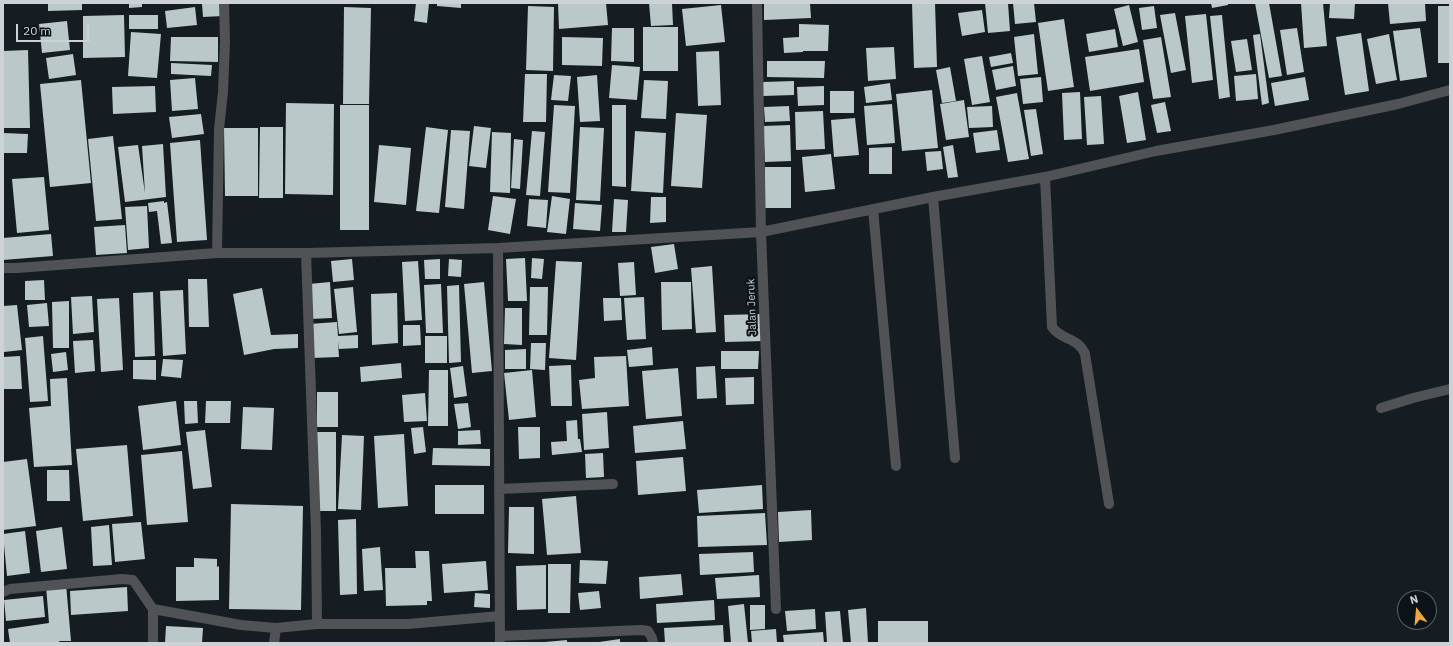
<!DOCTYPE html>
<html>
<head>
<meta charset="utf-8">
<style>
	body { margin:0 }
	#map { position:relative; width:1453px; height:646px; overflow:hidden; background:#151d22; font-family:"IBM Plex Sans",sans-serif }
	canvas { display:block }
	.frame { position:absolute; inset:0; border:4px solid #ccd2d5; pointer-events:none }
	.north { position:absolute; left:1397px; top:590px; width:40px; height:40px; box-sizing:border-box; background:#0c1419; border:1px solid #596064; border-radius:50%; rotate:344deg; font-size:11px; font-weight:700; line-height:16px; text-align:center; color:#ccd2d5 }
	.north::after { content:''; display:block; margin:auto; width:14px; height:18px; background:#efa73d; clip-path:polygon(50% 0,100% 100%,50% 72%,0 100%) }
	.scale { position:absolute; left:16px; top:24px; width:73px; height:18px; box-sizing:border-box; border:2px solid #ccd2d5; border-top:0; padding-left:5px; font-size:12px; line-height:14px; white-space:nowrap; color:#ccd2d5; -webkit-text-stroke:3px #0c1419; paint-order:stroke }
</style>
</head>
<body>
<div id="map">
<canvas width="1453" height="646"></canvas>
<div class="frame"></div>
<div class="north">N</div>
<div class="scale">20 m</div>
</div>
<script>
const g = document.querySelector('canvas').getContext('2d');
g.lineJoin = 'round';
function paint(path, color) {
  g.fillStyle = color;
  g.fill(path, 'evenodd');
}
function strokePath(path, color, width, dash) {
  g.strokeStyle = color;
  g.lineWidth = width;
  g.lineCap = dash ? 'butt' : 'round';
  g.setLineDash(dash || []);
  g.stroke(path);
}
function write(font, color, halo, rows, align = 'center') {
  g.font = font + ' "IBM Plex Sans",sans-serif';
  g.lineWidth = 4;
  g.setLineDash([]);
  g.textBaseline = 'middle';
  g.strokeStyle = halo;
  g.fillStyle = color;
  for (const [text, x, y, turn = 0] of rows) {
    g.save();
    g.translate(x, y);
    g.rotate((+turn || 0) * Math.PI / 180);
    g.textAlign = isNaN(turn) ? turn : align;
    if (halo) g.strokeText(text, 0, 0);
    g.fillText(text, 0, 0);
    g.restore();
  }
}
paint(new Path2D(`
	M48,3H82V10L48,11Z
	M129,3H142V7L129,8Z
	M222,3L223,16L203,17L202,4Z
	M416,3H429L427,23L414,21Z
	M437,3H461V8L437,6Z
	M558,3H606L608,25L559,29Z
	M649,3H672L673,25L651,26Z
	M764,3H810L811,18L764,20Z
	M912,3H935L937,67L914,68Z
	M985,3H1008L1010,31L988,33Z
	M1013,3H1034L1036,22L1015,24Z
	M1211,3H1228V5L1212,8Z
	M1255,3H1269L1282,76L1269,78Z
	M1301,3H1323L1327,46L1304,48Z
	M1330,3H1355L1354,19L1329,18Z
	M1388,3H1425L1426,21L1390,24Z
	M721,5L725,42L686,46L682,9Z
	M1129,5L1138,42L1123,46L1114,9Z
	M528,6L554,7L553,71L526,70Z
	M1154,6L1157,28L1142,30L1139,8Z
	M1438,6H1450V63H1438Z
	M195,7L197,25L167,28L165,11Z
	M344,7L371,8L369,104H343Z
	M982,10L985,32L962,36L958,13Z
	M1175,13L1186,70L1171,73L1160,15Z
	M1206,14L1213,80L1192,83L1185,16Z
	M124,15L125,57L83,58V16Z
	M129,15H158V29H129Z
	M1222,15L1230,97L1219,99L1210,16Z
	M1064,19L1074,87L1048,91L1038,23Z
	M67,21L70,50L42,53L39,24Z
	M799,24L829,25L828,51H803V52L784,53L783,38L799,37Z
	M643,27H678V71H643Z
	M612,28H634V62L611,61Z
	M1297,28L1304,72L1287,75L1280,30Z
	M1420,28L1427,77L1400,81L1393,31Z
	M1115,29L1118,47L1089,52L1086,34Z
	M131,32L161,34L157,78L128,76Z
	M1361,33L1369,91L1345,95L1336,37Z
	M1034,34L1038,74L1018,76L1014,37Z
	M1260,34L1269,103L1262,105L1253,35Z
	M1389,34L1397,80L1376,84L1367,39Z
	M171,37H218V62L170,61Z
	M562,37L603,38L602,66L562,65Z
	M1161,37L1171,97L1153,99L1143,40Z
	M1247,39L1252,70L1236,72L1231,41Z
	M894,47L896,79L868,81L866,48Z
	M1139,49L1144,82L1090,91L1085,57Z
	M28,50L30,128H3V51Z
	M719,51L721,105L698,106L696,52Z
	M1011,53L1013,63L991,67L989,57Z
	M73,54L76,75L49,79L46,58Z
	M982,56L990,102L972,105L964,59Z
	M767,61H825L824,78L767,77Z
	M171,63L212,65L211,76L171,74Z
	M612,65L640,67L637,100L609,98Z
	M1013,66L1016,86L996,90L992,70Z
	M950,67L956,101L942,103L936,70Z
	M525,74H547L546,122H523Z
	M1256,74L1258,99L1236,101L1234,76Z
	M554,75L571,76L568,101L551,100Z
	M597,75L600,121L580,122L577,77Z
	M1041,77L1043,102L1023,104L1020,79Z
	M1305,77L1309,100L1275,106L1271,83Z
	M195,78L198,109L172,111L170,80Z
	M81,80L91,183L50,187L40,84Z
	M644,80L668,81L666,119L641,118Z
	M794,81V95L763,96V82Z
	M890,83L892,100L866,103L864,87Z
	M155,86L156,112L113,114L112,87Z
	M824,86V105L798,106L797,87Z
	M932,90L938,148L902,151L896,94Z
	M830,91H854V113H830Z
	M1080,92L1082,139L1064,140L1062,93Z
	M1138,92L1146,140L1127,143L1119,96Z
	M1017,93L1029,159L1008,162L996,97Z
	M1101,96L1104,144L1087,145L1084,97Z
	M964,100L969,137L946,140L940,104Z
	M1165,102L1171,131L1157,133L1151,105Z
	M286,103L334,104L333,195L285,194Z
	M892,104L895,143L867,145L864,106Z
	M340,105H369V230H340Z
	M554,105L575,106L570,193L548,192Z
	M612,105H626V187L612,186Z
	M789,106L790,121L765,122L764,107Z
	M992,106L993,127L969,128L967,107Z
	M1036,109L1043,154L1031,156L1024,110Z
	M823,111L825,149L796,150L795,112Z
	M676,113L707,115L702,188L671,186Z
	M201,114L204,134L172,138L169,117Z
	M855,118L859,155L834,157L831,120Z
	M790,125L791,161L765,162L763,126Z
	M474,126L491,128L486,168L469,166Z
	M260,127H283V198H259Z
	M426,127L448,130L439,213L416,211Z
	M580,127L604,128L600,201L576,200Z
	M224,128H258V196H225Z
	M451,130L470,131L464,209L445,207Z
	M997,130L1000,150L976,153L973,133Z
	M532,131L545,132L540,196L526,195Z
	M635,131L666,133L663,193L631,191Z
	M492,132L511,133L510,193L490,192Z
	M3,133L28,134L27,153H3Z
	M113,136L122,219L96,221L88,139Z
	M514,139L523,140L520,189L511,188Z
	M200,140L207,240L177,242L170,143Z
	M163,144L166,197L125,202L118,147L138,145L145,193L142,146Z
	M379,145L411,148L406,205L374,202Z
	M953,145L958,177L948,178L943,147Z
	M892,147V174H869V148Z
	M941,151L943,169L927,171L925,152Z
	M831,154L835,189L805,192L802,157Z
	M765,167H791V208H765Z
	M44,177L49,230L17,233L12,179Z
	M493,196L516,199L510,234L488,230Z
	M552,196L570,199L566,234L547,232Z
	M651,197H666V222L650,223Z
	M529,199L548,200L546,228L527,226Z
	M614,199L628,200L626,232H612Z
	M164,201V203L167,202L172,243L161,244L157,211L149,212L148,203Z
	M575,203L602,205L600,231L573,229Z
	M147,206L149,248L128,250L125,207Z
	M125,225L127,253L96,255L94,227Z
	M51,234L53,256L3,260V238Z
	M674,244L678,269L655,273L651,247Z
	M525,258L527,301H508L506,259Z
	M532,258L544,259L542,279L531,278Z
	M352,259L354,280L333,282L331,261Z
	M440,259V279H425L424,260Z
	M449,259L462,260L461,277L448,276Z
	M418,261L422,320L405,321L402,262Z
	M556,261L582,262L576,360L549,358Z
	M634,262L636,295L620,296L618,263Z
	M712,266L716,332L696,333L691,268Z
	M188,279H207L209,327H189Z
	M44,280L45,300H25V281Z
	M330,282L332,318L311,319L309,284Z
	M484,282L492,371L472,373L464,284Z
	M661,282H691L692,329L662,330Z
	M441,284L443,333H426L424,285Z
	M459,285L461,362L449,363L447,286Z
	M353,287L357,332L339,334L334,289Z
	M530,287H548L547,335H529Z
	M262,288L271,335L298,334V348L274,349L244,355L233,294Z
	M183,290L186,354L163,356L160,291Z
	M153,292L155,356L135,357L133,293Z
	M397,293L398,343L372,345L371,294Z
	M92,296L94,332L73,334L71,297Z
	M644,297L646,339L627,340L624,298Z
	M119,298L123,370L101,372L97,299Z
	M603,298H621L622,320L604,321Z
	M69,301V348H53L52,302Z
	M47,303L49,326L29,327L27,305Z
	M17,305L22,350L4,352L3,306Z
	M505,308H522V345L504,344Z
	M764,314L765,341L725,342L724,315Z
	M337,322L338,336L358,335V348L339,349L338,341L339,357L311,358L309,324Z
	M403,325H420L421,345L403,346Z
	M43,336L48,401L30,402L25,338Z
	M425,336H447V363H425Z
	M93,340L95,371L75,373L73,341Z
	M531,343H546L545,370L530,369Z
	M652,347L653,365L629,367L627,350Z
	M526,349V369H505V350Z
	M721,351H759L758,369H721Z
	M66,352L68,370L53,372L51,354Z
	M20,356L22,389H4L3,357Z
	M626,356L629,406L582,409L579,380L595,378L594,357Z
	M163,359L183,360L181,378L161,376Z
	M133,360H156V380L133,379Z
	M401,363L402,378L361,382L360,367Z
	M571,365L572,406H551L549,366Z
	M463,366L467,396L454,398L450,368Z
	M715,366L717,398L697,399L696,367Z
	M678,368L682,416L646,419L642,371Z
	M429,370H448V426H428Z
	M532,370L536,417L509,420L504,373Z
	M754,377V404L726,405L725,378Z
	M67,378L72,465L34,467L29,408L51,406L50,379Z
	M317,392H338V427H317Z
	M425,393L427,421L404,422L402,395Z
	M176,401L181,445L143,450L138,406Z
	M184,401H197L198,423L185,424Z
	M206,401H231L230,423H205Z
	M468,403L471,427L458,429L454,404Z
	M243,407L274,408L272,450L241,449Z
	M607,412L609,448L584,450L582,414Z
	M577,420L578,439H580L582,452L552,455L551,442L567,441L566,421Z
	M683,421L686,449L635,453L633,426Z
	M423,427L426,452L414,454L411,428Z
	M518,427H540V458L519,459Z
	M205,430L212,487L193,489L186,432Z
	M480,430L481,444L458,445V431Z
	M316,432H336V511H317Z
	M404,434L408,506L378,508L374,436Z
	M342,435L364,436L361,510L338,509Z
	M127,445L133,516L83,521L76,449Z
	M433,448L490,449V466L432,465Z
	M182,451L188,522L147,525L141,455Z
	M603,453L604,477L586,478L585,454Z
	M683,457L686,491L638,495L636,461Z
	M27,459L36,526L3,530V462Z
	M47,470H69L70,501H47Z
	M435,485H484V514H435Z
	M762,485L763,509L699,513L697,490Z
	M576,496L581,553L547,555L542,499Z
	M231,504L303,506L301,610L229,609Z
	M509,507H534V554L508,553Z
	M811,510L812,540L779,542L778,512Z
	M765,513L767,545L698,547L697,516Z
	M356,519L357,594L340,595L338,520Z
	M141,522L145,559L115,562L112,524Z
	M109,525L112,565L93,566L91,527Z
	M62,527L67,569L41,572L36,531Z
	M25,531L30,573L7,576L3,534Z
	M380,547L383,590L364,591L362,549Z
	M415,551H429L432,601H427V605L386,606L385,568H416Z
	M753,552L754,572L700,575L699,554Z
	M194,558L217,559V567L219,566V600L176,601V567H194Z
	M580,560L608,561L606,584L579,583Z
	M486,561L488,590L444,593L442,564Z
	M548,564H571L570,613H548Z
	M546,565V609L517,610L516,566Z
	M681,574L683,595L640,599L639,577Z
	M759,575L760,597L717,599L715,578Z
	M66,584L71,641H59L60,643H10L8,629L49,623L46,586Z
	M127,587L128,611L71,615L70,591Z
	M599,591L601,608L580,610L578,593Z
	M475,593L490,594V608L474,607Z
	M43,596L45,617L6,621L4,600Z
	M714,600L715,620L657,623L656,604Z
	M744,604L748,643H731L728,606Z
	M750,605H765V629L750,630Z
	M866,608L868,643H851L848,610Z
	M815,609L816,629L787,631L785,611Z
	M840,611L843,643H827L825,612Z
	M878,621H928V643H878Z
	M723,625L724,643H665L664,628Z
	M166,626L203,628L202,643H165Z
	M776,629L777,643H752L751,631Z
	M823,632L824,643H784L783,635Z
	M620,639V643H599V642Z
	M567,640V643H545V642Z`), '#bac8c9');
strokePath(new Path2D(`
	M757,3L761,232L776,609
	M1045,177L1052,327C1062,341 1078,337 1085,354L1109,504
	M933,197L955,458
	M873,209L896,466
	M498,248L500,643
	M217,253L219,129L223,92L225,41L224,3
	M306,253L316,532L317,624
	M3,268H17L217,253H306L498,248L761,232L933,197L1045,177L1156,151L1274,130L1398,104L1450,90
	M1381,408L1413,398L1450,389
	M499,489L613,484
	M3,592L10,589L122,579L133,580L153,609L241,625L276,628L317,624H408L500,616
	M500,636L641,630L648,631L652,638L653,643
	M153,643V609
	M274,643L276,628`), '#505256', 10);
write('11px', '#ccd2d5', '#0c1419', [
	["Jalan Jeruk",752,307,-92]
]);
</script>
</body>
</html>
